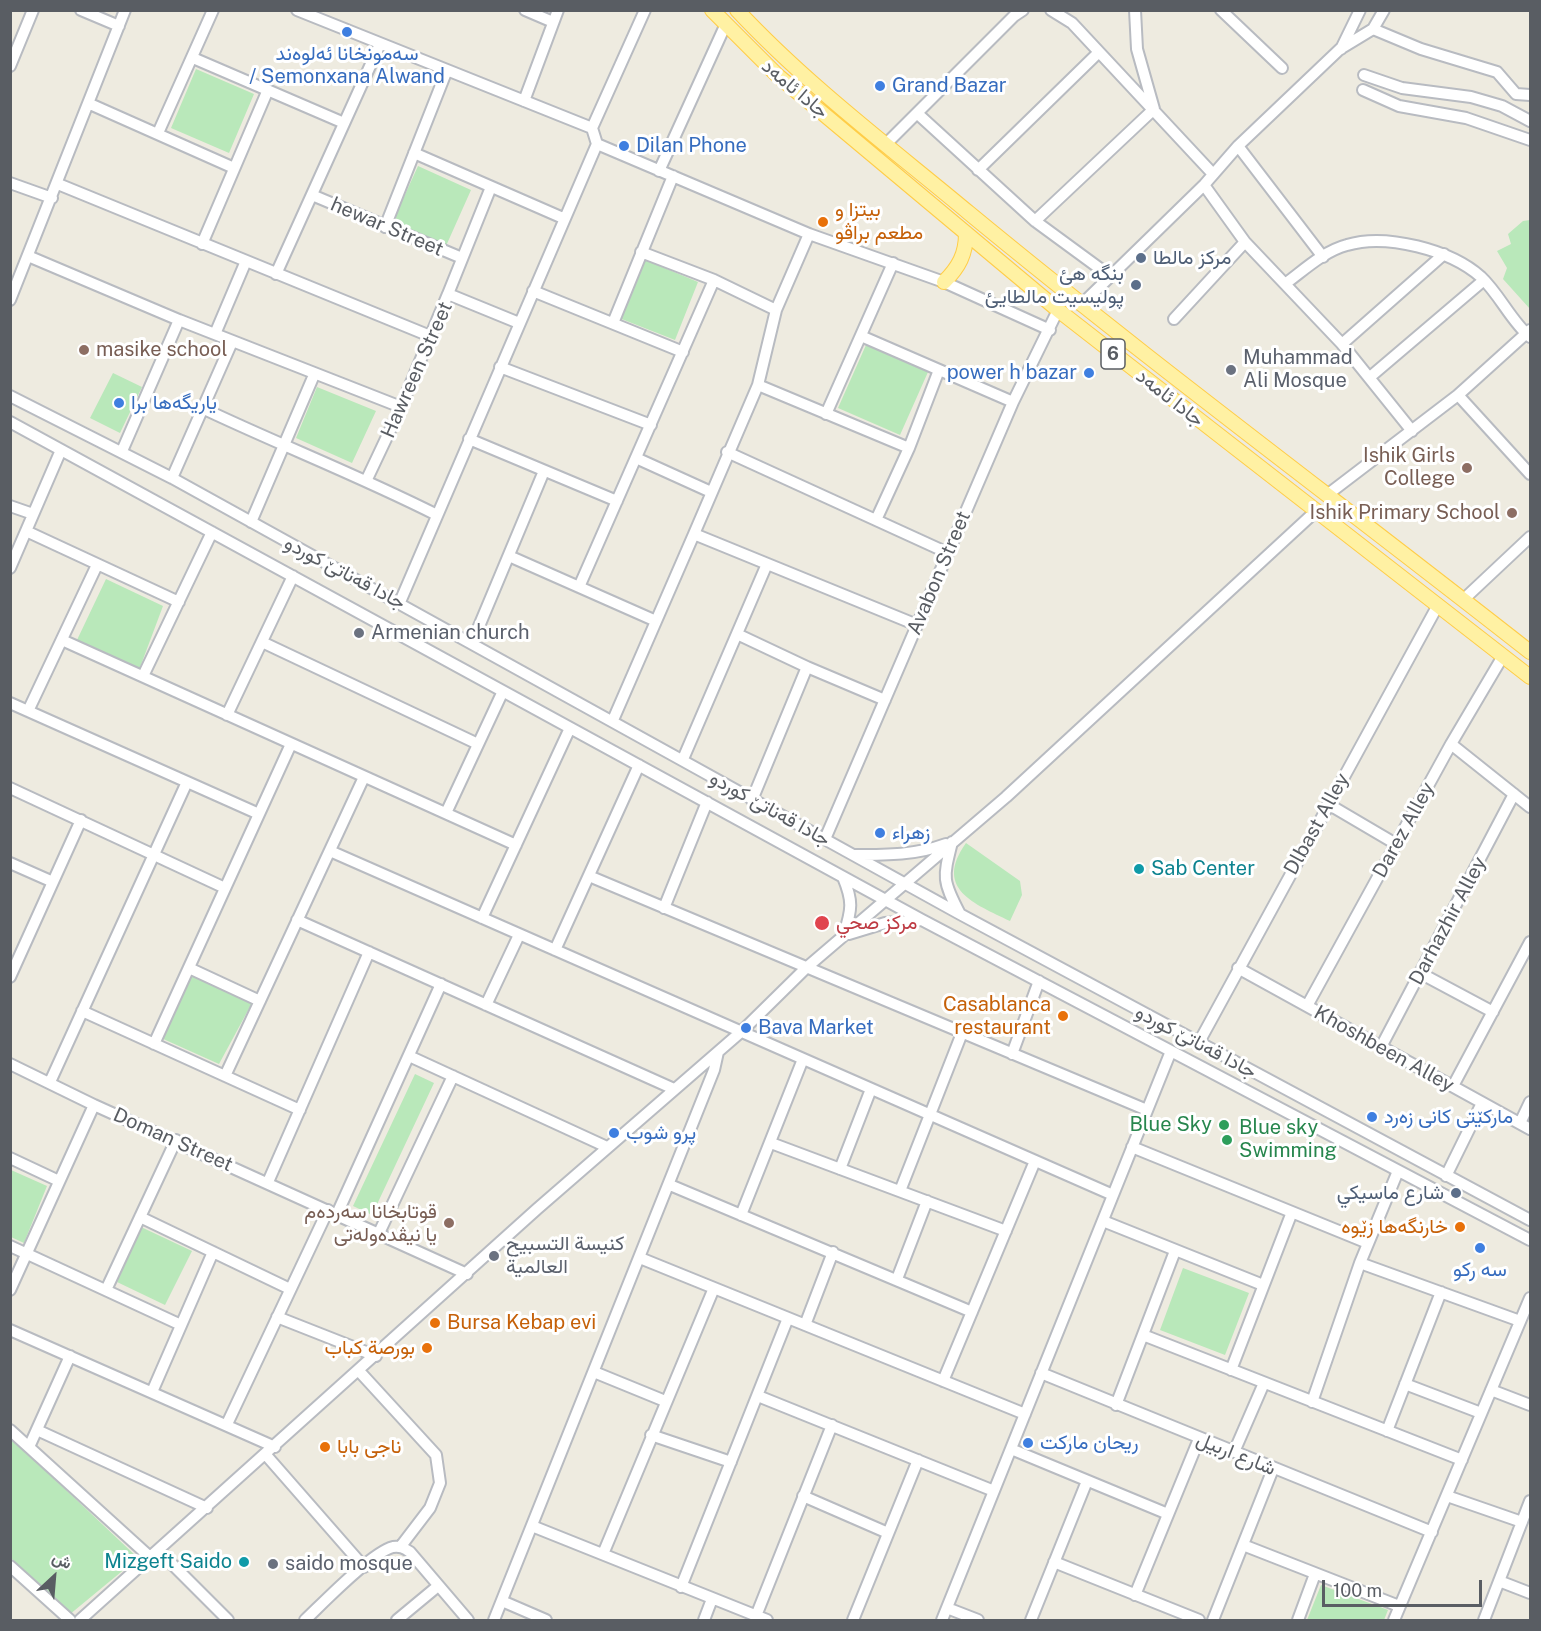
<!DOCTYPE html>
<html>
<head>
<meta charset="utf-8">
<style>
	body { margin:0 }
	#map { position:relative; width:1541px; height:1631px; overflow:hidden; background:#eeebe0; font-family:"Public Sans",Vazirmatn,sans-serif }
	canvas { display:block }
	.frame { position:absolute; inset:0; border:12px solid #595d63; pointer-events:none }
	.north { position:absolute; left:24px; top:1547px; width:60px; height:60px; -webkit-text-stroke:4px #fff; paint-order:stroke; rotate:26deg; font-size:16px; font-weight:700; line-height:24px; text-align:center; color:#595d63 }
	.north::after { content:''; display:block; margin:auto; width:21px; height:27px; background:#595d63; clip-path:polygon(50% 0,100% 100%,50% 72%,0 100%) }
	.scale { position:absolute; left:1322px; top:1580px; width:160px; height:27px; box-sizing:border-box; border:3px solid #595d63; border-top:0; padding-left:8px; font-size:18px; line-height:21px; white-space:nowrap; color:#595d63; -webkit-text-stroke:4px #fff; paint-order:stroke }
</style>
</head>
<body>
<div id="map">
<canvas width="1541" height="1631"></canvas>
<div class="frame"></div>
<div class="north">ش</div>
<div class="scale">100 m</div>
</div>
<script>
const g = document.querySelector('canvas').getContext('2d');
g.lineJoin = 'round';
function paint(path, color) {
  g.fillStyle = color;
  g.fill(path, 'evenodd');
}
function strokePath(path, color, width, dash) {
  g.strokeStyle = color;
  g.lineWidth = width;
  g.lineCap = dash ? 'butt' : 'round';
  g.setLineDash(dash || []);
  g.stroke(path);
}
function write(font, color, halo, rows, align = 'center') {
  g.font = font + ' "Public Sans",Vazirmatn,sans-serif';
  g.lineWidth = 6;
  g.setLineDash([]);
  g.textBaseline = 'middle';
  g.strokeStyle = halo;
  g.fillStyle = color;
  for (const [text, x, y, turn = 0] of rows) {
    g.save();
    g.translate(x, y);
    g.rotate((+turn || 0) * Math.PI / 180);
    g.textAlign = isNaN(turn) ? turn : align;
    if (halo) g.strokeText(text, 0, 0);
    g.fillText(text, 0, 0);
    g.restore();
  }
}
paint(new Path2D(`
	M196,69L254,94L229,153L171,128Z
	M418,166L471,190L446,246L393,221Z
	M1530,220V309L1503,279L1507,268L1497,251L1511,244L1508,234L1523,221Z
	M643,259L698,282L675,340L619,318Z
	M866,345L928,372L900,435L838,408Z
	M113,373L142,387L120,433L90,418Z
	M317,387L376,411L352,463L296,438Z
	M106,579L163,606L139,670L77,640Z
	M966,843L1020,881L1022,895L1010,921C975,904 933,889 966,843Z
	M191,975L252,1003L219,1064L161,1038Z
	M415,1074L434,1083L372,1215L353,1206Z
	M11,1170L47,1186L24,1243L11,1237Z
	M141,1227L192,1251L165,1305L117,1282Z
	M1183,1268L1249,1293L1225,1355L1160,1330Z
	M10,1437L138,1558L69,1615L11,1558Z
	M1321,1585L1388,1610L1384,1620H1307Z`), '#b9e8ba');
const minor = new Path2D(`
	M81,10L119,26
	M297,10L592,128L597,144L809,234L944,282L1050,330
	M525,10L553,22
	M1051,10L1072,23L1213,174
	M1221,10L1282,68
	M1373,29L1421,49L1497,72L1516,94L1530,95
	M1341,49L1360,10
	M193,58L344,123
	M10,66L33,10
	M1364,75L1402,88L1471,97L1502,106L1530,121
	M1363,90L1399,106L1466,118L1530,140
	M524,101L558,10
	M90,104L234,168
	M919,115L1035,221L1110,276
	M592,128L645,10
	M158,133L213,10
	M886,144L1014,16L1023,10
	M1238,146L1323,257
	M414,153L563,218
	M978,170L1098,53
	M659,171L725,26
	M10,183L52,198
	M58,184L430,336
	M1204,185L1245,242L1342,344L1412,431
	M312,195L462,258
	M1035,221L1154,109L1137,49L1135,10
	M385,227L447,70
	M809,234L776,310L758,385L694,534L917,625
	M202,244L267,92
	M641,252L714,280L776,310
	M28,256L179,320L401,407
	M276,274L380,44
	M1285,284C1304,270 1324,251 1347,245C1386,233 1451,250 1481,277C1500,295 1511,321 1530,337
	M533,291L683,352
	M448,294L491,187
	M10,300L125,10
	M1081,305L1204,185L1238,146L1340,49L1373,29L1384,10
	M1174,319L1245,242
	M613,323L673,176
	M215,334L246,261
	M861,336L1013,402
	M1342,344L1444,254
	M500,367L651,425
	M1370,377L1484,280
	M758,385L909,448
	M1458,395L1530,474
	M10,396L172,478L960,914L1530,1220
	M202,408C280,445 360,476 437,515
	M826,414L893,263
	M10,422L922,920L1530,1240
	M469,439L617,501
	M122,451L179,320
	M727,452L948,553
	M636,458L711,492
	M172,478L232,342
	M367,479L401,407L448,294L519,323
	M1327,495L1458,395L1530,330
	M10,506L33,514
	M876,520L909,448L939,370
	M251,522L314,375
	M26,531L179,602
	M509,556L656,621
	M10,568L61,450
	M579,587L714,280
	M1464,599L1530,537
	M400,602L597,144
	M737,634L807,667
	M62,640L516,845
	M262,642L478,744
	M472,643L544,471
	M143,676L212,532
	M10,703L259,814
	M28,711L97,565
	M227,715L293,576
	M613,720L694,534
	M1451,744L1530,807
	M683,759L767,564
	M10,788L225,888
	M752,800L807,667L885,700
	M1328,804L1396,844
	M446,813L503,691
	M825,839L1013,402L1058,310
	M952,842C943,878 942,880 960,914
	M330,851L1113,1195
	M855,855C888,855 916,855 946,844
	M10,863L53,882
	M589,876L1147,1110
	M843,877C853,901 852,909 844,934
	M664,908L707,802
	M482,918L570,728
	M297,920L674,1089
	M849,934L885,923L922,920
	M555,950L639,765
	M189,968L260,1001
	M1238,968L1530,1129
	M1420,973L1493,1012
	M10,977L81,820
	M486,1005L519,935
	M1307,1006L1451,744L1503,656
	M82,1011L300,1110
	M154,1044L291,744
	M1198,1044L1438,605
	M1381,1047L1514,794
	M1012,1054L1039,981
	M409,1056L607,1147
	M10,1064L94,1105L467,1274
	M225,1076L364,777
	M50,1082L187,782
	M1453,1086L1530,942
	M1520,1123L1530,1102
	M771,1143L1006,1231
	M1132,1147L1368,1243
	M10,1158L59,1181
	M840,1169L871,1089
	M1446,1176L1482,1103
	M268,1182L369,952
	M670,1185L972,1312
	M900,1191L962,1033
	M337,1214L441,984
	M741,1215L803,1059
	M140,1217L290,1289
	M1103,1221L1263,1285
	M379,1233L453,1076
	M10,1246L181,1325
	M640,1258L1025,1414
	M1360,1263L1520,1321
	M897,1279L927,1201
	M10,1290L94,1105
	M106,1290L176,1140
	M277,1317L376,1356
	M805,1325L833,1252
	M10,1330L275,1447
	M1143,1335L1462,1460
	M1231,1370L1292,1212
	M359,1371L436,1455L440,1483L430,1508L401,1546
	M594,1372L665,1401
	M1041,1373L1432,1532
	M943,1381L1035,1161
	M1405,1384L1481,1413
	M1491,1390L1530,1405
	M152,1392L213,1252
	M758,1396L994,1491
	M1312,1402L1360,1263L1398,1171
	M1116,1405L1175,1251
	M227,1424L328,1210
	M10,1430L151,1558
	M37,1430L207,1508
	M1387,1431L1441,1292
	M651,1435L731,1462
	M29,1447L70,1356
	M1011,1449L1168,1514
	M1234,1452L1264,1383
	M266,1455L364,1567
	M803,1496L888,1533
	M1447,1496L1522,1522
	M532,1526L767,1620
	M1243,1545L1399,1606
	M159,1551L228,1620
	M603,1554L714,1288
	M1054,1562L1199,1620
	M10,1566L70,1620
	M1499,1581L1530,1593
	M681,1587L788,1318
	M1135,1595L1199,1439
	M502,1601L546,1620
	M947,1608L978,1620
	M756,1616L832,1425
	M80,1620L537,1209L742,1031L806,968L1006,797L1316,511
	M305,1620C322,1604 372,1552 393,1547C400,1546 404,1548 410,1552L468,1620
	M397,1620L438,1586
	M494,1620L714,1070L718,1052
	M704,1620L712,1599
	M853,1620L918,1460
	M942,1620L1171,1051
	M1031,1620L1087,1481
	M1213,1620L1273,1469
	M1298,1620L1315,1574
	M1394,1620L1530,1298
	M1484,1620L1530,1501`);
const major = new Path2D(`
	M712,10L777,75L1058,310L1530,677
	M737,10C807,85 891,148 969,213C1152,364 1343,505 1530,652
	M944,282C959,267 966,254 966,233`);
strokePath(minor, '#b8bbc1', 14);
strokePath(major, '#ffcd48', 16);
strokePath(minor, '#fff', 10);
strokePath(major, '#fff1a3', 14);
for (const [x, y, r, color] of [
	[347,32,6,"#3f7fe0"],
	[880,86,6,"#3f7fe0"],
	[624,146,6,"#3f7fe0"],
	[823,222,6,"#e8710a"],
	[1141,258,6,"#5c6f8a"],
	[1136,285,6,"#5c6f8a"],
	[84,350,6,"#8d6e63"],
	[1231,370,6,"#6b7280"],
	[1089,373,6,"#3f7fe0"],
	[119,403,6,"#3f7fe0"],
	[1467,468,6,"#8d6e63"],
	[1512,513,6,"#8d6e63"],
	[359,633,6,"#6b7280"],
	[880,833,6,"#3f7fe0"],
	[1139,869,6,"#0f9aa8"],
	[822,923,8,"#e0444e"],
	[1063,1016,6,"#e8710a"],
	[746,1028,6,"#3f7fe0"],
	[1372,1117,6,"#3f7fe0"],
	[1224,1125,6,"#2e9e5b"],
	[614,1133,6,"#3f7fe0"],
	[1227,1140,6,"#2e9e5b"],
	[1456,1193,6,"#5c6f8a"],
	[449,1223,6,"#8d6e63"],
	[1460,1227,6,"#e8710a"],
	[1480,1248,6,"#3f7fe0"],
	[494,1256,6,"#6b7280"],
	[435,1323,6,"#e8710a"],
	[427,1348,6,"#e8710a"],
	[1028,1443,6,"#3f7fe0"],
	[325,1447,6,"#e8710a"],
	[244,1562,6,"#0f9aa8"],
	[273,1564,6,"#6b7280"]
]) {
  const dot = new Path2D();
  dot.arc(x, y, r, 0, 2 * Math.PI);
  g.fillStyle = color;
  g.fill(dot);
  strokePath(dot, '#fff', 2);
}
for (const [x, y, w] of [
	[1113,354,24]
]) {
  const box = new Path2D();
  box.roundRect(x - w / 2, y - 15, w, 30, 4.5);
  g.fillStyle = '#fff';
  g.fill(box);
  strokePath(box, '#595d63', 1.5);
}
write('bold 18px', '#595d63', null, [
	["6",1113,354]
]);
write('20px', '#366cbe', '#fff', [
	["سەمونخانا ئەلوەند",347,54,"center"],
	["/ Semonxana Alwand",347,77,"center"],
	["Grand Bazar",892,86],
	["Dilan Phone",636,146],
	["power h bazar",1077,373,"right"],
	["یاریگەھا برا",131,403],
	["زهراء",892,833],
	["Bava Market",758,1028],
	["مارکێتی کانی زەرد",1384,1117],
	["پرو شوب",626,1133],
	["سه ركو",1480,1270,"center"],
	["ريحان ماركت",1040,1443]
], 'left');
write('20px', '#595d63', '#fff', [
	["جادا ئامەد",795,89,40],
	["hewar Street",387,227,23],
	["Hawreen Street",417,370,-66],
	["جادا ئامەد",1170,398,38],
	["جادا قەناتێ کوردو",345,573,28],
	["Avabon Street",939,573,-67],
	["جادا قەناتێ کوردو",770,809,29],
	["Dlbast Alley",1317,824,-61],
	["Darez Alley",1404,830,-61],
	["Darhazhir Alley",1448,921,-62],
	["جادا قەناتێ کوردو",1196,1042,28],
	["Khoshbeen Alley",1384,1049,29],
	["Doman Street",173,1140,24],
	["شارع اربيل",1236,1454,22]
]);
write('20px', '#c56008', '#fff', [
	["بيتزا و",835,210],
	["مطعم براڤو",835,233],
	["Casablanca",1051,1005,"right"],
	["restaurant",1051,1028,"right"],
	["خارنگەها زێوە",1448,1227,"right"],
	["Bursa Kebap evi",447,1323],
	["بورصة كباب",415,1348,"right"],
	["ناجى بابا",337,1447]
], 'left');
write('20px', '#4e5e75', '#fff', [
	["مركز مالطا",1153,258,"left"],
	["بنگه هئ",1124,274],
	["پوليسيت مالطايئ",1124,297],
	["شارع ماسيكي",1444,1193]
], 'right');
write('20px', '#785e54', '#fff', [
	["masike school",96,350,"left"],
	["Ishik Girls",1455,456],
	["College",1455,479],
	["Ishik Primary School",1500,513],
	["قوتابخانا سەردەم",437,1212],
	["یا نیڤدەولەتی",437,1235]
], 'right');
write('20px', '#5b616d', '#fff', [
	["Muhammad",1243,358],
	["Ali Mosque",1243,381],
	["Armenian church",371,633],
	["كنيسة التسبيح",506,1244],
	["العالمية",506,1267],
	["saido mosque",285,1564]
], 'left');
write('20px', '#0d838f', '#fff', [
	["Sab Center",1151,869],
	["Mizgeft Saido",232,1562,"right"]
], 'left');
write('20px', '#be3a42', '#fff', [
	["مركز صحي",836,923]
], 'left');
write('20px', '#27864d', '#fff', [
	["Blue Sky",1212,1125],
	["Blue sky",1239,1128,"left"],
	["Swimming",1239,1151,"left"]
], 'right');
</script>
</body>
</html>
